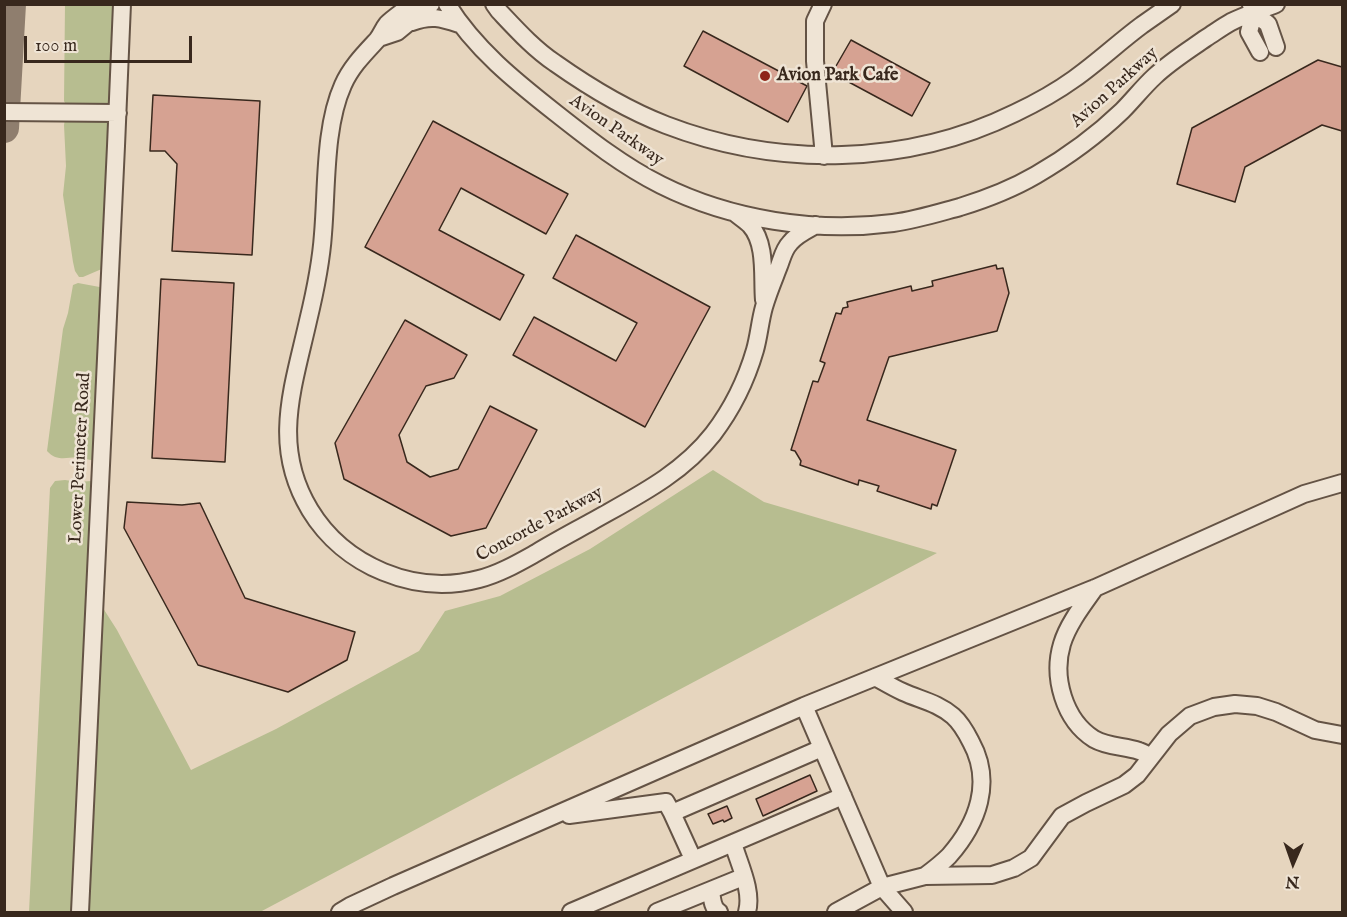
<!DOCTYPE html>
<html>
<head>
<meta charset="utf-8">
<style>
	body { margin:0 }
	#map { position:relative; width:1347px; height:917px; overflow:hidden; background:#e6d5be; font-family:"IM FELL English",serif }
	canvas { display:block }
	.frame { position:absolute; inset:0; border:6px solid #38281d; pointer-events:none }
	.north { position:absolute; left:1263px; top:833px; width:60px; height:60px; -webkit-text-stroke:4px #efe4d5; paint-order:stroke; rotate:182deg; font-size:16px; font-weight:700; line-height:24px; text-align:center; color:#38281d }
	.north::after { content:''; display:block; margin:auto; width:21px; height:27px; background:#38281d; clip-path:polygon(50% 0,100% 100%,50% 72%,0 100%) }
	.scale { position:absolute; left:24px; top:36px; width:168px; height:27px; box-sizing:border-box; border:3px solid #38281d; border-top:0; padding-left:8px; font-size:18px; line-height:21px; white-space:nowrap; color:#38281d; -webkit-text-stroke:4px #efe4d5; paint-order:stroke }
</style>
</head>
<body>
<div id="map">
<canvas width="1347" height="917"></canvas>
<div class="frame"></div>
<div class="north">N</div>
<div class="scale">100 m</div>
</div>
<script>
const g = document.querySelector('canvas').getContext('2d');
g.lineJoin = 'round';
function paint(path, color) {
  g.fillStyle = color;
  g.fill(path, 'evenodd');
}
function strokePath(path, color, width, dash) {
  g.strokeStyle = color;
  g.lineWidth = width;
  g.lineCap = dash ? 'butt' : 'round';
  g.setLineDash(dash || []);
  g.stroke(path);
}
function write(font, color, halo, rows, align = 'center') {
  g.font = font + ' "IM FELL English",serif';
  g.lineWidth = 5;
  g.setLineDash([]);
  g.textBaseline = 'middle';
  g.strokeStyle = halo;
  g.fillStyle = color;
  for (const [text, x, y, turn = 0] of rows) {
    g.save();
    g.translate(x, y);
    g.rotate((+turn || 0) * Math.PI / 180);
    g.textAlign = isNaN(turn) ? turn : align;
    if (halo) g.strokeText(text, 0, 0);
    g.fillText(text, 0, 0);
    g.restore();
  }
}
paint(new Path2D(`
	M65,5H117L113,101L108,106L67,107L64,101Z
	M65,119L109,121L104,268L83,277H79L75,271L73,262L63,195L66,166L64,125Z
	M78,283L105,288L97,460C91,461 88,459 82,458C68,456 58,463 47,451L63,329L68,313L73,285Z
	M713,470L764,502L937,553L260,912H80L94,594L117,630L191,770L276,729L419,651L445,611L500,596L590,549Z
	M65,480L78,482L91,481L94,485L71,912H29L50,488L55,481Z`), '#b7bd90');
strokePath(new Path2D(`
	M4,128L11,4`), '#8f7e6e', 30);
const building = new Path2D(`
	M703,31L807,86L788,122L684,66Z
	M851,40L930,83L912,116L832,73Z
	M1318,60L1342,67V131L1322,125L1245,167L1235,202L1177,184L1192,128Z
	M153,95L260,101L252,255L172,251L177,164L165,151H150Z
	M433,121L568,194L546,234L461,188L439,230L524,275L500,320L365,247Z
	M576,235L710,307L645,427L513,355L534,317L616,361L637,323L553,278Z
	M996,265L997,269L1003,268L1009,293L997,331L889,357L867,420L956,450L937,506L932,504L931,509L877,491L879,486L859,480L858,485L800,465L801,461L795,451L791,450L813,381L818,382L825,363L820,361L836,313L841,314L843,308L848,307L847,302L911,286L912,291L933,286L932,281Z
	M161,279L234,283L225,462L152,458Z
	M405,320L467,355L454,378L426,386L399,435L407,462L430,477L458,469L490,406L537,430L486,528L451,536L344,479L335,443Z
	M127,502L182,505L200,503L245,598L355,632L347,660L288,692L198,665L124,528Z
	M810,775L817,791L763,816L756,799Z
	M727,806L732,818L724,822L723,820L713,824L708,814Z`);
paint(building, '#d6a292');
strokePath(building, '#38281d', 1.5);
const minor = new Path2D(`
	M412,4C404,11 394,17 387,24C383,29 381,35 377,40C364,54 351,67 343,85C324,127 327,188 323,234C321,264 315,292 308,321C293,388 271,446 310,510C344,566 415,596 479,579C499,574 518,563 536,553C554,542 573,532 591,522C635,497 681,475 713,434C732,409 746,381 755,350C759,336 760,321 764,307C768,293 774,279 779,266C782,258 784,249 790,243C796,235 807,230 816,225
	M447,4C475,49 515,81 557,114C590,140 623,166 661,185C731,220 816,233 893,223C916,220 938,213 960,207C986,199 1012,189 1036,175C1067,157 1096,136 1122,111C1133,100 1143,87 1155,76C1171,61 1189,50 1206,38C1214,33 1222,27 1231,22C1245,15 1261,10 1276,4
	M494,4L499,11C516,29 534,49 555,63C589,87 627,110 666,125C778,168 907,166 1015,113C1036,103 1056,92 1074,79C1098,62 1119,42 1142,25C1152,18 1162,11 1172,4
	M823,4L815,21V61L824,156
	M1251,5L1254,13L1268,24L1276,47
	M1254,13L1249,32L1260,52
	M412,22C431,15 441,18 459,24
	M379,38L397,32L431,4
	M5,112L118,113
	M735,213C740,217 746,221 750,225C767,244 762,277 764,300
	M1095,588C1083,605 1068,624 1062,644C1052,677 1064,720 1094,739C1108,747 1124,746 1139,751C1143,752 1147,755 1151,757
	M875,677C884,682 894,688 903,692C921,700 938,703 953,716C961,723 966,732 971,742C993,782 978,823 949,856C942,863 933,870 925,876
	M804,706L882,887L904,912
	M569,815L666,802L672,813
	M733,843C739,864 753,891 747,912
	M693,859L672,813L822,748
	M711,890C712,898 712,908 719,912
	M80,912L116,146L122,4
	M340,912L350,906L393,886L804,706L1095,588L1304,494L1342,483
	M571,912L843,796
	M657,912L743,877
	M836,912L882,887L925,876L992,875L1014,868L1031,858L1062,816L1086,803L1124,785L1137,775L1169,734L1190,716L1214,707L1235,704L1257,706L1276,712L1315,730L1342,735`);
strokePath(minor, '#645345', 20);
strokePath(minor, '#efe4d5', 16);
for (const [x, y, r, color] of [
	[765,76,6,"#8f2418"]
]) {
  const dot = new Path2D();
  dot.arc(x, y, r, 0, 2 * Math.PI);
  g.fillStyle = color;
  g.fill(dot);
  strokePath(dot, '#efe4d5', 2);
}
write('bold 18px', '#38281d', '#efe4d5', [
	["Avion Park Cafe",777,76]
], 'left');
write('18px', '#38281d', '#efe4d5', [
	["Avion Parkway",1115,88,-42],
	["Avion Parkway",616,131,35],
	["Lower Perimeter Road",81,458,-87],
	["Concorde Parkway",540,525,-28]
]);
</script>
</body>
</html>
